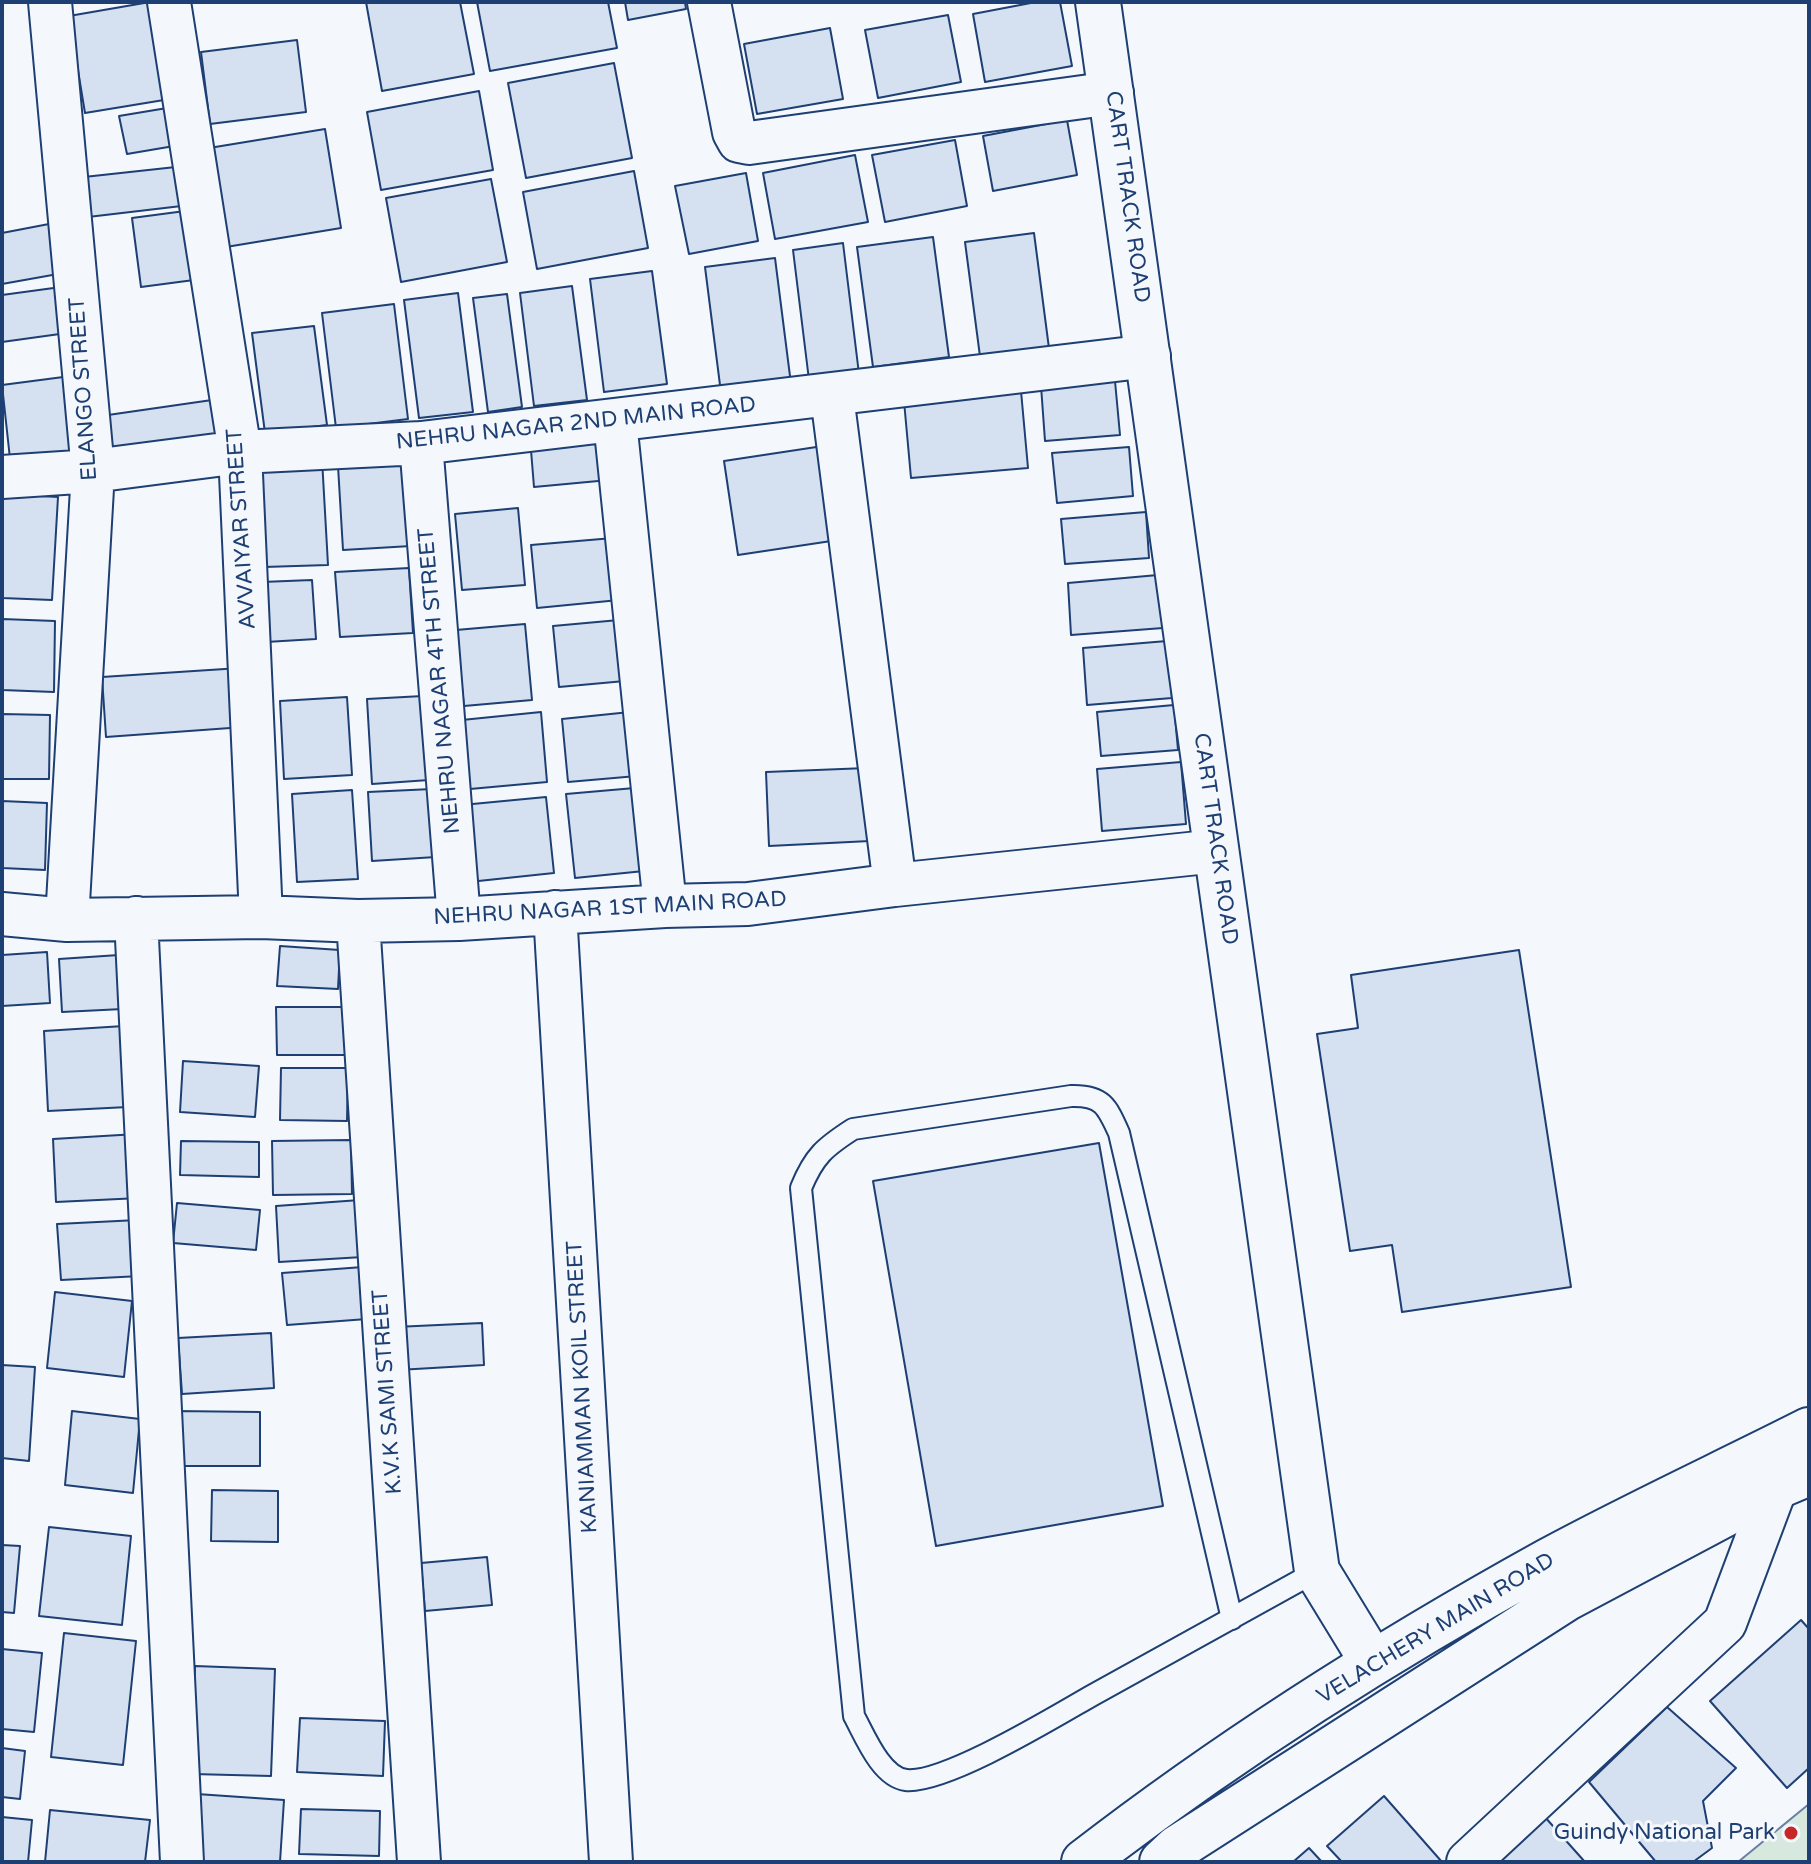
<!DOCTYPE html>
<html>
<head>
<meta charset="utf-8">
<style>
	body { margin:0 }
	#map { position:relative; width:1811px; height:1864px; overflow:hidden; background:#f4f7fb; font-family:"Varela Round",sans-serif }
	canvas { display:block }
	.frame { position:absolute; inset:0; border:4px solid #1d3f73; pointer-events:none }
</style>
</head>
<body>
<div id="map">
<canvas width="1811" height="1864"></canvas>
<div class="frame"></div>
</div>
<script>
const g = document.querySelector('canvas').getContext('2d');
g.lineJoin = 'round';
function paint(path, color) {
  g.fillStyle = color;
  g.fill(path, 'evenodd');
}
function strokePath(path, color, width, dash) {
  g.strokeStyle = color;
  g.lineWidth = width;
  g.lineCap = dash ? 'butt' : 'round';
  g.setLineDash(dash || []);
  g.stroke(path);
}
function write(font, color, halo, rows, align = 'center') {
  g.font = font + ' "Varela Round",sans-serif';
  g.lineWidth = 6;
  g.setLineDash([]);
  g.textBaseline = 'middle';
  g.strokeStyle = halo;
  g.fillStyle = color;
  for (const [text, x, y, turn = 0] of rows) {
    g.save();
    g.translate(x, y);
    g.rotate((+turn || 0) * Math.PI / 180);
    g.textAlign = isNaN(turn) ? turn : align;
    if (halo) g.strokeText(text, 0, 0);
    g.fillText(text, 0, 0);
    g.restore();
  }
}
const green = new Path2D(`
	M1809,1804V1862H1738Z`);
paint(green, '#d7e8df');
strokePath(green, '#687fa3', 2);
const building = new Path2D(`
	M150,2L170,99L85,113L69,16Z
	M366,2H460L474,74L382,91Z
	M477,2H608L617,48L490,71Z
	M625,2H685L686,9L628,20Z
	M1036,2H1060L1072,66L985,82L973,14Z
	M948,15L961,82L878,98L865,30Z
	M830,28L843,99L757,114L744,44Z
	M297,40L306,112L210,124L201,52Z
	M614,63L632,158L526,178L508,83Z
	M479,91L493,170L381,190L367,112Z
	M173,107L180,145L127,154L119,116Z
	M1067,120L1077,175L993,191L983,136Z
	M325,129L341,228L220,248L203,149Z
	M955,140L967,206L885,222L872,155Z
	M855,155L868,222L775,239L763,173Z
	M185,166L190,205L88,217L84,177Z
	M634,171L648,248L537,269L523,192Z
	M746,173L758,241L689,254L675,186Z
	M491,179L507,262L401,282L386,198Z
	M185,211L194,280L141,287L132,218Z
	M49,224L58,274L2,284V233Z
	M1034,233L1050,356L981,364L965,242Z
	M933,237L949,357L873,367L857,247Z
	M843,243L859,374L809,380L793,250Z
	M775,258L791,384L721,393L705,267Z
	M652,271L667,384L604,392L590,279Z
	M572,286L587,400L534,406L520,293Z
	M61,287L67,333L2,342V295Z
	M458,293L473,412L419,418L404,300Z
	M507,294L522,407L488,412L473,298Z
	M394,304L408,419L336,428L322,313Z
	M314,326L327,425L265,433L252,333Z
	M71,376L82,458L11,468L2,385Z
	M1115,381L1120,435L1045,441L1041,386Z
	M1021,391L1028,468L911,478L904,401Z
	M212,400L219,443L114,458L108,415Z
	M605,430L609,480L534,487L530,438Z
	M823,446L838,540L738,555L724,461Z
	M1129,447L1133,496L1057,503L1052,453Z
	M322,459L328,565L264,567L257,463Z
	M406,463L411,546L343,550L338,466Z
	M2,494L58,497L52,600L2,598Z
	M518,508L525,585L462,590L455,514Z
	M1146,512L1149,558L1065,564L1061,519Z
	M613,538L619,600L537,608L531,545Z
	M409,568L413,633L340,637L335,572Z
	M1158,575L1163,628L1071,635L1068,583Z
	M312,580L316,639L266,642L262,582Z
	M2,619L55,621L54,692L2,690Z
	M619,620L625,681L559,687L553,626Z
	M525,624L532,700L464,706L456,630Z
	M1167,641L1172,698L1087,705L1083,648Z
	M240,668L244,727L106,737L102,677Z
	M423,696L429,780L372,784L367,699Z
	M347,697L352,775L284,779L280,701Z
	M1174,705L1178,750L1101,756L1097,712Z
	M541,712L547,782L459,790L452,721Z
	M630,712L637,776L568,782L562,719Z
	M2,714L50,715L49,779H2Z
	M1181,762L1186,824L1102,831L1097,769Z
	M867,768L870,841L769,846L766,772Z
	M646,787L654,870L575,878L566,794Z
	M432,789L436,857L372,861L368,792Z
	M352,790L358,879L297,882L292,794Z
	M546,797L554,873L469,882L462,805Z
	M2,801L47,803L45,870L2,868Z
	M280,946L340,950L338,989L277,986Z
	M1519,950L1571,1287L1402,1312L1392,1245L1350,1251L1317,1034L1358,1028L1351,975Z
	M47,952L50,1003L2,1006V955Z
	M119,955L123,1009L62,1012L59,959Z
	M276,1007H348L349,1055H277Z
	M124,1026L128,1107L48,1111L44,1031Z
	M183,1061L259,1066L255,1117L180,1112Z
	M281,1068H348L347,1121L280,1120Z
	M137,1134L140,1198L56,1202L53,1139Z
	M351,1140L352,1194L273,1195L272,1141Z
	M181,1141L259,1142V1177L180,1175Z
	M1099,1143L1163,1506L936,1546L873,1181Z
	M360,1200L363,1257L279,1262L276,1206Z
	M177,1203L260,1210L256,1250L173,1243Z
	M138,1220L141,1276L61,1280L57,1224Z
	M363,1267L367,1319L287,1325L282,1273Z
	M55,1292L132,1301L124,1377L47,1368Z
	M482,1323L484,1365L398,1370L395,1327Z
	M271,1333L274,1388L182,1394L178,1338Z
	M2,1365L35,1367L29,1461L2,1458Z
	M72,1411L140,1419L133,1493L65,1485Z
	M174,1411L260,1412V1466H173Z
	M212,1490L278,1491V1542L211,1541Z
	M49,1527L131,1536L122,1625L39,1616Z
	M2,1545L20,1546L14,1613L2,1612Z
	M487,1557L492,1605L425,1611L421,1563Z
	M1801,1620L1809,1629V1768L1787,1788L1710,1701Z
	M64,1633L136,1641L123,1765L51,1757Z
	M2,1649L42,1653L34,1732L2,1729Z
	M195,1666L275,1669L271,1776L192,1774Z
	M1667,1707L1736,1768L1703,1801L1712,1848L1693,1862H1656L1589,1782Z
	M300,1718L385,1721L383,1776L297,1772Z
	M2,1748L25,1751L20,1799L2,1797Z
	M197,1794L284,1800L280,1862H193Z
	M1384,1796L1442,1862H1342L1327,1846Z
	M301,1809L380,1811L379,1856L299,1854Z
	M50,1810L150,1820L145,1862H45Z
	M1544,1816L1585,1862H1495Z
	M2,1817L32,1820L28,1862H2Z
	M1309,1848L1322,1862H1293Z`);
paint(building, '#d5e0f0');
strokePath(building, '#1d3f73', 2);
const service = new Path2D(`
	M1232,1619L1119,1133C1107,1106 1102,1095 1071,1096L853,1129C825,1147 814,1156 801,1188L854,1716C865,1736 881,1777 906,1780C945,1784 1056,1716 1093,1695C1168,1654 1242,1612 1317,1571`);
const minor = new Path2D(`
	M50,2L93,471L67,920
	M169,2L240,452L261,917
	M709,2L734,132L739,141L749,143L1112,93
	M832,396L895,885
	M615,421L665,906
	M421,443L459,919
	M2,477L93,471L240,452L421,443L1149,356
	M555,912L611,1862
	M2,914L67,920L261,917L358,921L459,919L665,906L748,904L895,885L1217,851
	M136,918L182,1862
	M358,921L419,1862
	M1468,1862L1725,1623L1776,1487`);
const tertiary = new Path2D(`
	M1098,2L1317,1571L1372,1661`);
const secondary = new Path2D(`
	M1084,1862C1230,1749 1387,1650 1548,1561C1633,1515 1722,1474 1809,1430
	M1162,1862L1177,1848L1567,1598L1776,1487L1809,1473`);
strokePath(service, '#1d3f73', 24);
strokePath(minor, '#1d3f73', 46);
strokePath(tertiary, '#1d3f73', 48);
strokePath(secondary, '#1d3f73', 48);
strokePath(service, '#f4f7fb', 20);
strokePath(minor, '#f4f7fb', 42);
strokePath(tertiary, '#f4f7fb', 44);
strokePath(secondary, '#f4f7fb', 44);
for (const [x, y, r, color] of [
	[1791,1833,8,"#c62828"]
]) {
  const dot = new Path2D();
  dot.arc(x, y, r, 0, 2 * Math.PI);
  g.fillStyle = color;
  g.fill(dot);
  strokePath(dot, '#f4f7fb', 3);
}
write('22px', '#1d3f73', '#f4f7fb', [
	["CART TRACK ROAD",1127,197,82],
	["ELANGO STREET",84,389,-94],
	["NEHRU NAGAR 2ND MAIN ROAD",576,424,-6],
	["AVVAIYAR STREET",242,529,-94],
	["NEHRU NAGAR 4TH STREET",440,681,-95],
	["CART TRACK ROAD",1215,839,82],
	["NEHRU NAGAR 1ST MAIN ROAD",610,909,-3],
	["KANIAMMAN KOIL STREET",583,1387,-93],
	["K.V.K SAMI STREET",388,1392,-94],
	["VELACHERY MAIN ROAD",1436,1629,-31]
]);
write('22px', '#1d3f73', '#f4f7fb', [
	["Guindy National Park",1775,1833]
], 'right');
</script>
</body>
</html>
